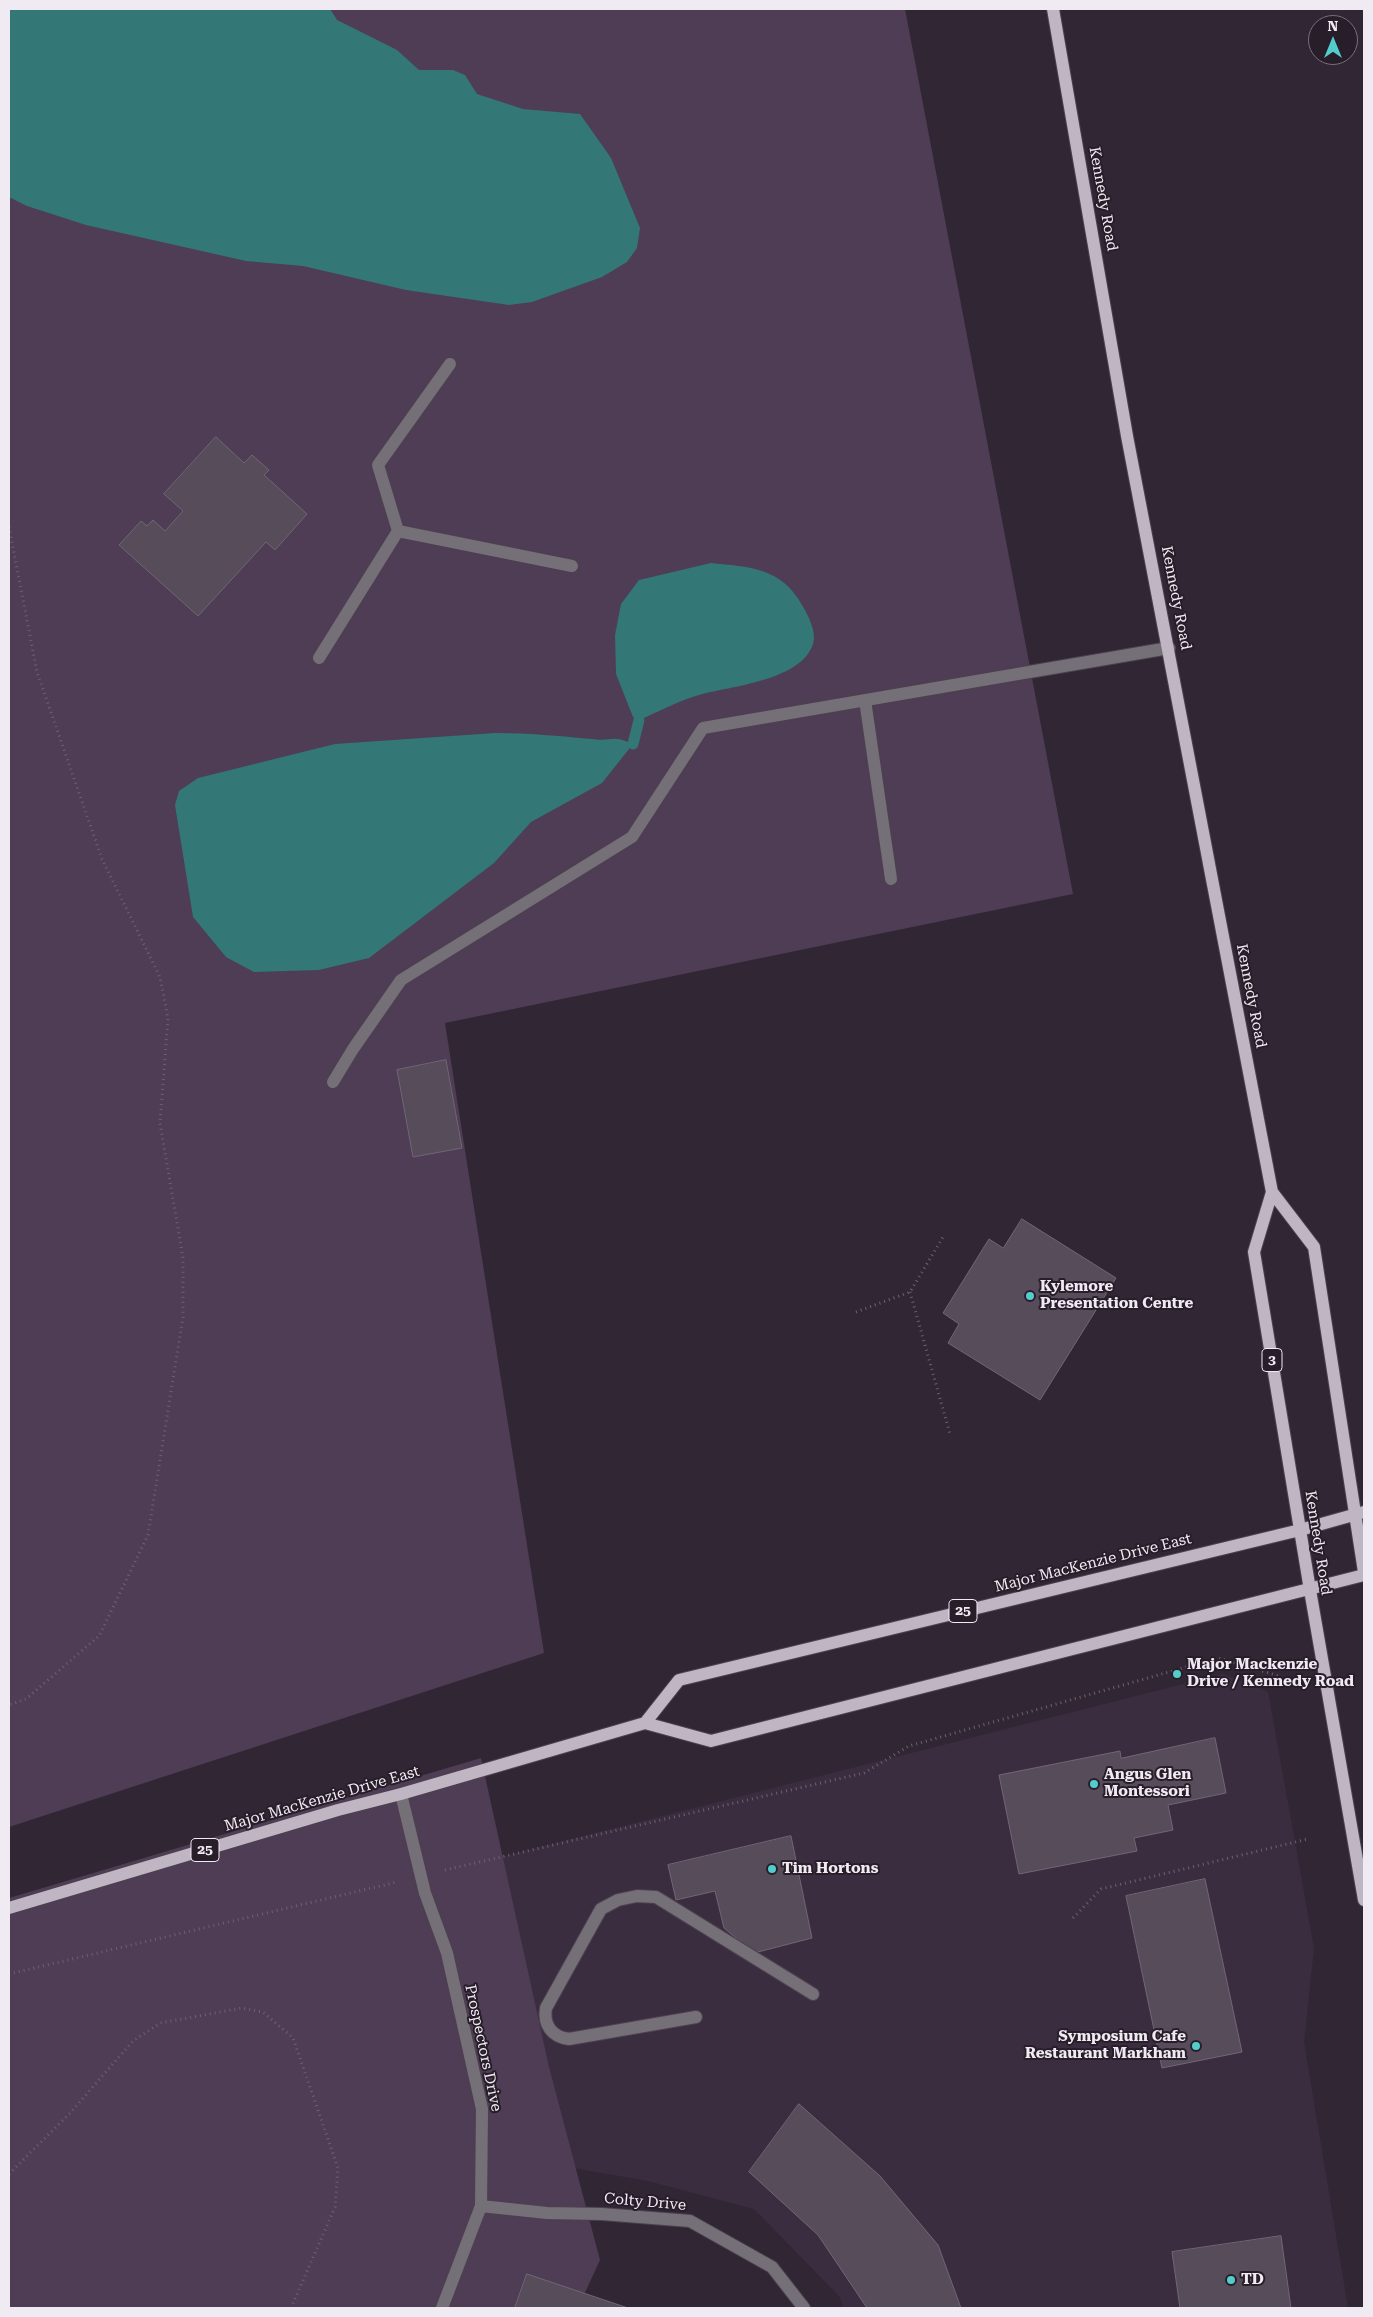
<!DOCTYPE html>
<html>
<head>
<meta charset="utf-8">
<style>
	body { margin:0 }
	#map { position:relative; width:1373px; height:2317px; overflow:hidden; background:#312734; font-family:"Roboto Serif",serif }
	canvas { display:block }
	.frame { position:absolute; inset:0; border:10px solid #f0eaf3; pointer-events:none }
	.north { position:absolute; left:1308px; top:15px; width:50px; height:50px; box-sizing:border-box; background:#271e2a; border:1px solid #77707a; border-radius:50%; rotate:0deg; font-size:14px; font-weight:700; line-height:20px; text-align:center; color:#f0eaf3 }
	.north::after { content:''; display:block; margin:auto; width:18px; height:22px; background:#53cdcb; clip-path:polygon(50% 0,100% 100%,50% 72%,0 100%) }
</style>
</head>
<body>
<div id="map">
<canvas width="1373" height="2317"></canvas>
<div class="frame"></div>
<div class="north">N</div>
</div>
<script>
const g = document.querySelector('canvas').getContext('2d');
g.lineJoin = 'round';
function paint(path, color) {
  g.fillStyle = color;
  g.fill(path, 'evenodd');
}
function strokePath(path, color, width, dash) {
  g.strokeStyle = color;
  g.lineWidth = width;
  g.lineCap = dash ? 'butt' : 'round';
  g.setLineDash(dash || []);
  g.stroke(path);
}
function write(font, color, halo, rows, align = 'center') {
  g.font = font + ' "Roboto Serif",serif';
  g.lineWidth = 4;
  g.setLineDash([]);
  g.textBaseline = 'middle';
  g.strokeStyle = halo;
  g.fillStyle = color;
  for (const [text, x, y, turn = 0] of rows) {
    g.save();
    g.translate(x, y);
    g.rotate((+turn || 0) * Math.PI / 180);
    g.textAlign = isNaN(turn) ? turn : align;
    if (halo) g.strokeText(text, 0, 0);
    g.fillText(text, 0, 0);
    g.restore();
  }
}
paint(new Path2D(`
	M1223,1674L1268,1692L1314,1948L1304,2042L1348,2308H843L840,2297L754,2209L648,2181L556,2165L501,1857Z`), '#3b2d40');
paint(new Path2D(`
	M9,9H905L1073,894L445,1023L544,1653L9,1827Z
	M481,1758L549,2067L600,2260L578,2308H9V1898Z`), '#4e3d55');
paint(new Path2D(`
	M9,9H330L337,20L397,50L419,70H453L465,75L477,94L523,109L580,114L611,158L640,228L637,248L627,262L602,277L532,302L509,305L406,290L303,266L246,261L86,225L27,206L9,197Z
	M711,563C749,567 781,567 802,605C808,615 817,632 813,644C801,681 730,686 699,695C678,701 658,712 639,720L633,717L616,674L615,635L621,604L639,580Z
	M495,733C528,733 559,736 592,739C612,742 611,734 633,744L602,783L531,822L494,863L369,958L319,970L254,972L226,957L193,917L175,805L179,791L198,778L335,744Z`), '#337776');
strokePath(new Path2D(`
	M633,744L639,720`), '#337776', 11);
const building = new Path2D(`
	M216,437L244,463L252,455L269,470L264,475L307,514L275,550L266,542L198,616L119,545L141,521L147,526L153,520L165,531L183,511L164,494Z
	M446,1060L462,1148L413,1157L397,1070Z
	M1022,1219L1116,1278L1040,1400L948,1343L959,1324L943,1313L989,1239L1003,1248Z
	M1215,1738L1226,1793L1168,1805L1173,1830L1134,1838L1137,1851L1019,1874L999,1775L1120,1751L1121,1758Z
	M791,1836L812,1938L754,1953L724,1928L715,1891L676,1900L668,1865Z
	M1205,1879L1242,2052L1162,2068L1126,1896Z
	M799,2104L880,2176L938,2245L961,2308H867L818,2235L749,2172Z
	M1281,2236L1291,2308H1180L1172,2252Z
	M527,2274L628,2308H515Z`);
paint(building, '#564c5a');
strokePath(building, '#716675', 1);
const minor = new Path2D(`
	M398,531L572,566
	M319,658L398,531L378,465L450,364
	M865,700L891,879
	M333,1082L353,1049L401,980L632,837L703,728L1169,648
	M401,1794L425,1893L447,1953L482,2109L481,2206L442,2308
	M696,2017L569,2039C552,2037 543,2025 546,2008L601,1909L618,1900L637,1896L656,1897L813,1994
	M481,2206L547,2213L602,2214L690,2221L772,2267L804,2308`);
const major = new Path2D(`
	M1053,9L1127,436L1272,1192L1254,1252L1310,1590L1364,1900
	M1272,1192L1314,1247L1364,1572
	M645,1723L679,1680L1300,1530L1364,1512
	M9,1908L338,1810L401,1794L645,1723L711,1741L1364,1575`);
strokePath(minor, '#4c424f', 14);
strokePath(major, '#4c424f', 14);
strokePath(new Path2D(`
	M9,527L37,672L102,859L160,977L168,1019L160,1123L183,1258V1317L148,1535L99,1636L26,1699L9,1705
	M910,1292L950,1434
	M856,1312L910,1292L943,1237
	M445,1870L864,1773L909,1746L1218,1658L1279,1676
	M1073,1918L1101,1889L1308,1839
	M9,1974L397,1882
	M9,2174L70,2113L133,2041L160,2023L242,2008L263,2012L293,2038L338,2168L335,2207L291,2308`), '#6b636e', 3, [1, 4]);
strokePath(minor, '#757077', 12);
strokePath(major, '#bfb5c3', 12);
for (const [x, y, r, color] of [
	[1030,1296,5,"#53cdcb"],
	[1177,1674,5,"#53cdcb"],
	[1094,1784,5,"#53cdcb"],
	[772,1869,5,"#53cdcb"],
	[1196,2046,5,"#53cdcb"],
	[1231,2280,5,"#53cdcb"]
]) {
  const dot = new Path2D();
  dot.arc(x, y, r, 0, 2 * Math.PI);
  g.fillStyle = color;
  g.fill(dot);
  strokePath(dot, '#271e2a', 2);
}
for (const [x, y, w] of [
	[1272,1360,20],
	[963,1611,28],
	[205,1850,28]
]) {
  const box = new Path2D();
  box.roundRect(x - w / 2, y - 11.5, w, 23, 4);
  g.fillStyle = '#271e2a';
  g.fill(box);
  strokePath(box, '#f0eaf3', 1);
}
write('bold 14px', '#f0eaf3', null, [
	["3",1272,1360],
	["25",963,1611],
	["25",205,1850]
]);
write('15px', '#f0eaf3', '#271e2a', [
	["Kennedy Road",1103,199,80],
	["Kennedy Road",1176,598,79],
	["Kennedy Road",1251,996,79],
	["Kennedy Road",1318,1543,81],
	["Major MacKenzie Drive East",1093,1563,-14],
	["Major MacKenzie Drive East",322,1799,-16],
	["Prospectors Drive",483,2048,78],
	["Colty Drive",645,2202,5]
]);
write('bold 15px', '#f0eaf3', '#271e2a', [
	["Kylemore",1040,1287],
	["Presentation Centre",1040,1304],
	["Major Mackenzie",1187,1665],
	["Drive / Kennedy Road",1187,1682],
	["Angus Glen",1104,1775],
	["Montessori",1104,1792],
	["Tim Hortons",782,1869],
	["Symposium Cafe",1186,2037,"right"],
	["Restaurant Markham",1186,2054,"right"],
	["TD",1241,2280]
], 'left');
</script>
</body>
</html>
